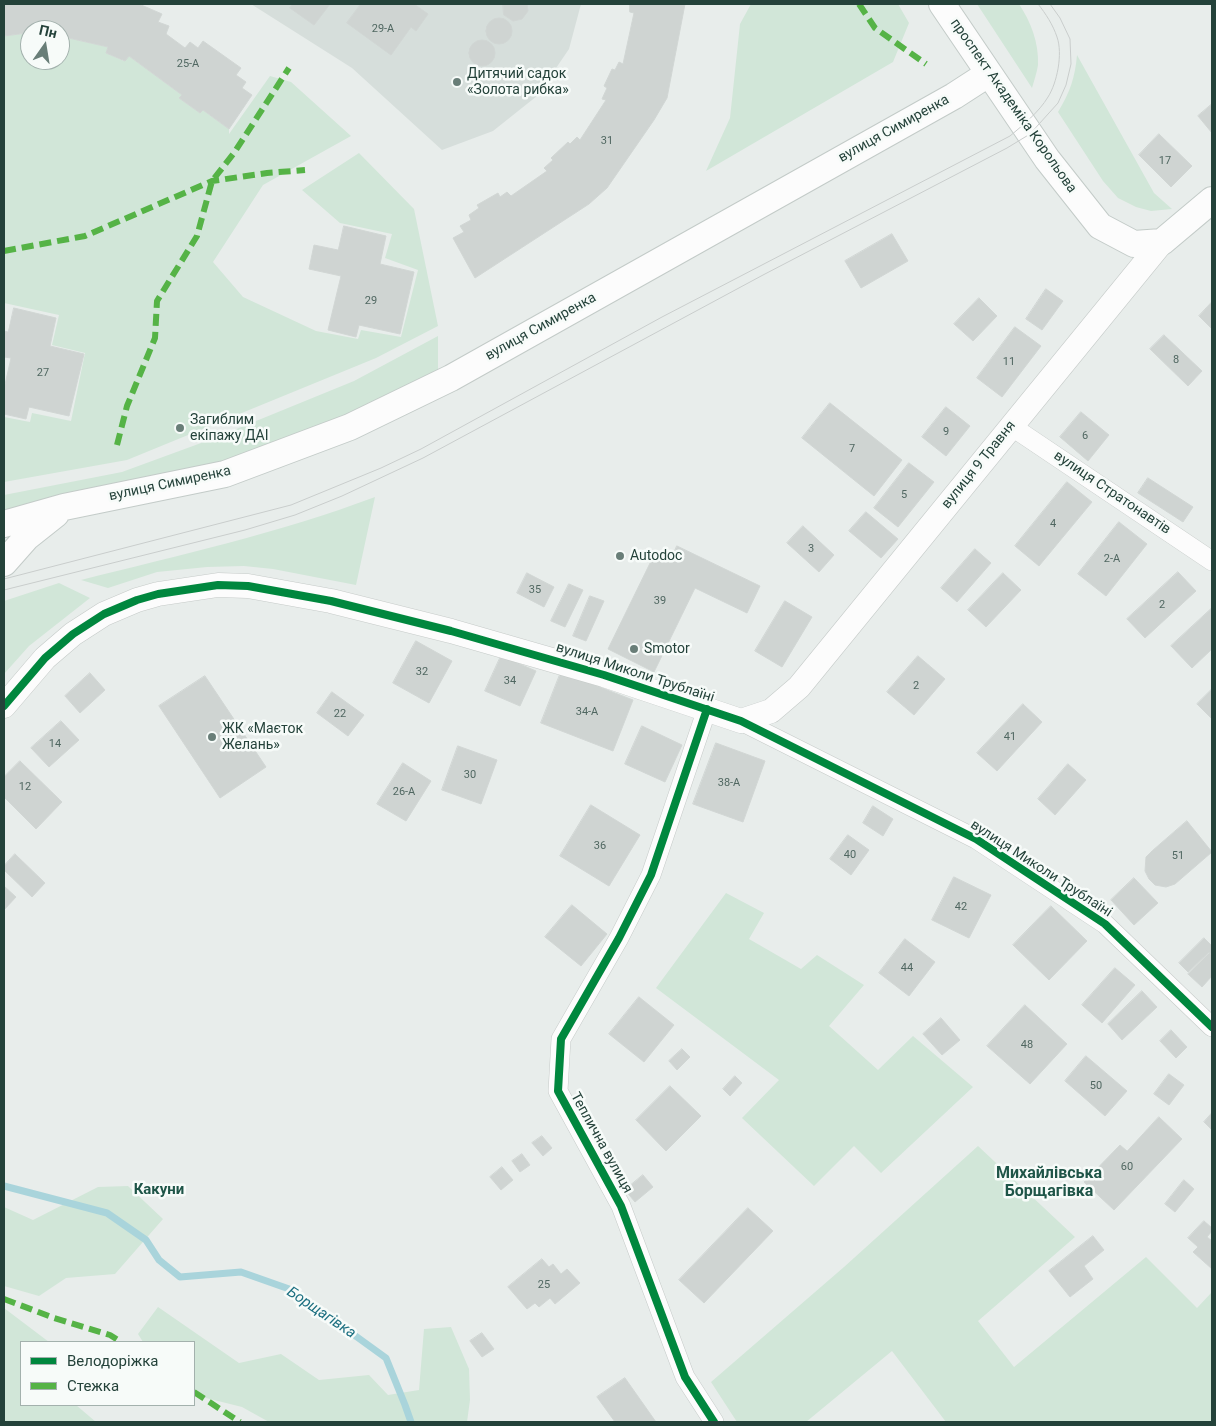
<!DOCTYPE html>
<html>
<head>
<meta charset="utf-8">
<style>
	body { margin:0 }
	#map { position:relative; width:1216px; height:1426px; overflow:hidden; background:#e8edeb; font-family:Roboto,sans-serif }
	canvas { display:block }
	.frame { position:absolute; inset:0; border:5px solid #24423a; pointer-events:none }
	.legend { position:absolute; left:20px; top:1341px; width:175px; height:65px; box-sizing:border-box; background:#f7fbf9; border:1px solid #a3b1ad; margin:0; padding:6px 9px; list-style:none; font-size:15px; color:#24423a }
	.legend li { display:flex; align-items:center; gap:10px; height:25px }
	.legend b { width:25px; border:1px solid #a3b1ad }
	.north { position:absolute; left:20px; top:20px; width:50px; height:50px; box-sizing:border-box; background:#f7fbf9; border:1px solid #a3b1ad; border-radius:50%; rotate:13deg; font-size:14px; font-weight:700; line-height:20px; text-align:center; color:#24423a }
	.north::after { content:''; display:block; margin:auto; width:18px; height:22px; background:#697e78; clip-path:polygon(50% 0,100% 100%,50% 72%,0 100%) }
</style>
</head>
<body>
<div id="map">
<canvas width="1216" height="1426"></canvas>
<div class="frame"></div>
<ul class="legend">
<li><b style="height:6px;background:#00873e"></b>Велодоріжка</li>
<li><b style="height:6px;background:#55b346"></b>Стежка</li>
</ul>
<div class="north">Пн</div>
</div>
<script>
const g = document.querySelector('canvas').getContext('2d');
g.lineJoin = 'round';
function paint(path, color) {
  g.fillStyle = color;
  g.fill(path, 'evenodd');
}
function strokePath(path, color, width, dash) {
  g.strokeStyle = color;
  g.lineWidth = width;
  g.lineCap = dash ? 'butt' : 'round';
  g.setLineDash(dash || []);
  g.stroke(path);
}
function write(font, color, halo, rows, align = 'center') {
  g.font = font + ' Roboto,sans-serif';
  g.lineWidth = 5;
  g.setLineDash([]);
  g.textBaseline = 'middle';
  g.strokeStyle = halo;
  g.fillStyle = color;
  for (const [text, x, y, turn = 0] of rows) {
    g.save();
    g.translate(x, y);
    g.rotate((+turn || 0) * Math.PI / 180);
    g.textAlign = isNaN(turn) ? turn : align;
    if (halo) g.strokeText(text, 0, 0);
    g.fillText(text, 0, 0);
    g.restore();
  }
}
paint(new Path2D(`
	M251,4H581L569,49L537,96L493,131L442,150L352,68Z`), '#d6dedb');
paint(new Path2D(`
	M751,4H898L909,23L893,62L706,171L730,118L740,24Z
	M977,4H1019C1031,22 1039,43 1038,65C1037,72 1034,81 1032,88Z
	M27,33L28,36H30V60H60V36L108,47L106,53L124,61L129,56L182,95L179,98L200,113L203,110L229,129V134L270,76L291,82L351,136L263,185L213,262L243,297L316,331L358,339L361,330L401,337L418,270L385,258L392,234L340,223L302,190L359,153L414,209L438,326L376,358L127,460L4,482V417L30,422L32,413L71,421L85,353L52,345L59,315L4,303V36Z
	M1077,55L1154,193L1172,209L1151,211L1136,207L1118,198L1103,181L1058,112C1070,92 1075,78 1077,55Z
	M438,336V373L347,421L234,460L4,513V495L122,472L212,439L354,381Z
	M375,497L356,585L273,569L244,566L207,567L157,572L108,588L81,580C180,555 279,533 375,497Z
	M59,583L90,598L29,646L4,674V601Z
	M726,893L764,913L749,939L801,969L817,955L864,985L829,1026L878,1070L913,1036L973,1087L881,1173L854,1146L814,1186L742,1118L779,1080L656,988Z
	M978,1146L1075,1237L978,1321L1014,1367L1146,1257L1197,1308L1212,1292V1422H946L892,1351L806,1422H737L711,1382L844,1267Z
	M128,1186L163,1219L115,1274L66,1278L39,1296L4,1286V1207L33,1220L98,1187Z
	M158,1307L239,1363L281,1354L319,1380L369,1375L388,1395L419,1390L424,1329L451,1327L469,1369L470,1400L467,1422H269L242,1407L194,1395V1342H143L138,1334Z
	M4,1308L49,1342H21V1405H76L96,1422H4Z`), '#d1e6d8');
strokePath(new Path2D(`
	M4,1186L107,1213L146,1240L159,1260L180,1277L241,1272L292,1290L386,1358L405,1405L411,1422`), '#a9d4db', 7);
const building = new Path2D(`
	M4,4H95L101,5V4H139L162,14L158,22L169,26L166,34L185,48L190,42L198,48L203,41L241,68L236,75L246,82L242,88L252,95L229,129L203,110L200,113L179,98L182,95L129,56L125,61L106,53L108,47L60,36V30H30V36H28L27,33L4,36Z
	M293,4H330L314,25L290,8Z
	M361,4H414L428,14L416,31L411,27L391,55L347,23Z
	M503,4H527L528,11L522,19L513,21L504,15Z
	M630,4H685L667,98L654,120L607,188L589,204L475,278L453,238L464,232L460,226L471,220L469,215L479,208L477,205L498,193L500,197L507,192L511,196L547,171L544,168L553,160L551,158L568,142L570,144L577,137L580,140L606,100L602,99L607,88L604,86L612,69L615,70L619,62L623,64L634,13L630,12Z
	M486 31a13 13 0 1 1 26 0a13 13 0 1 1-26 0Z
	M469 53a13 13 0 1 1 26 0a13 13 0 1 1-26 0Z
	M1212,104V133L1198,116Z
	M1159,134L1192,166L1171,187L1139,155Z
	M344,226L386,236L380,264L414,272L400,334L359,325L356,337L328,330L341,276L309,269L314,245L338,250Z
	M892,234L908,261L861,288L845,261Z
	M1046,289L1063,301L1042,330L1026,319Z
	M979,298L997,316L973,341L954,324Z
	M1212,302V329L1199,316Z
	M14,308L56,318L50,346L84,354L69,416L29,407L26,419L4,414V389L11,358L4,357V331L8,332Z
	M1015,327L1041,346L1002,397L977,378Z
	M1164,335L1202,371L1188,386L1150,349Z
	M830,403L902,460L874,496L802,438Z
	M946,407L970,426L946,456L922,437Z
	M1081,412L1109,435L1088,461L1060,437Z
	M909,463L934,482L898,527L874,508Z
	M1148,478L1193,507L1183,522L1138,493Z
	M1067,482L1092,502L1039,566L1015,546Z
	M866,512L898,539L881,558L849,531Z
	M1119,522L1147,544L1106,596L1078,574Z
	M803,526L834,555L819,572L787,543Z
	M677,546L760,586L747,613L695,588L654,672L608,649L654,555L669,563Z
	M975,549L991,563L957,602L941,588Z
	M1178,572L1196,591L1145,638L1127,619Z
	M527,573L554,587L544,607L517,593Z
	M1003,573L1021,590L986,627L968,610Z
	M569,584L583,590L565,627L551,621Z
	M590,596L604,601L586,641L573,636Z
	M785,601L812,617L782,667L755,651Z
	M1212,608V649L1192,668L1171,646Z
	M416,641L452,661L429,703L393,683Z
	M501,656L536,671L520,706L485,691Z
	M918,656L945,679L914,715L887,692Z
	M561,672L633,700L613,751L541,723Z
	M90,673L105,690L80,713L65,696Z
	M205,676L266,767L220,798L159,706Z
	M1212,689V719L1197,704Z
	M332,692L364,715L348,736L317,713Z
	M1023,704L1042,722L997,771L977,753Z
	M61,721L79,740L49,767L31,748Z
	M642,726L682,745L665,782L625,764Z
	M716,743L765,761L743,822L693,804Z
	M458,746L497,760L481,804L442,790Z
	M20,761L62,802L36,829L4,797V777Z
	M403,763L431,781L406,821L377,804Z
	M1068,764L1086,780L1055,815L1038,799Z
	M591,805L640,835L609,886L560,856Z
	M873,806L893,819L883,836L863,823Z
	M1187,821L1212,852L1175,884L1166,887L1155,885L1149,879L1145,871L1146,857L1152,851Z
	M848,835L869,850L851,875L830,859Z
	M15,854L45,883L32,897L4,870V866Z
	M954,877L991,895L969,938L932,920Z
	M1134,878L1158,903L1134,925L1111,900Z
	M4,886L16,897L4,910Z
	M572,905L607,934L581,966L545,937Z
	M1051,906L1087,941L1049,980L1013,945Z
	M1204,938L1212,946V956L1209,952L1188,972L1179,963Z
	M905,939L935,962L909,996L879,973Z
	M1209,953L1212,956V976L1202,987L1188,974Z
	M1115,968L1135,985L1102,1023L1082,1005Z
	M1142,991L1157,1007L1122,1040L1108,1024Z
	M639,997L674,1025L644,1062L609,1034Z
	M1025,1005L1067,1044L1030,1084L987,1046Z
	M941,1018L960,1040L942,1055L923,1034Z
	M1171,1030L1187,1047L1176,1058L1160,1041Z
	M682,1049L690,1057L677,1070L669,1061Z
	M1086,1056L1127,1091L1105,1116L1065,1081Z
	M1169,1074L1184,1085L1169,1105L1154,1094Z
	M735,1076L742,1083L730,1096L723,1089Z
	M670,1086L701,1116L666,1151L636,1120Z
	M1212,1113V1130L1204,1122Z
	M1159,1117L1182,1139L1114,1210L1084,1182L1120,1145L1127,1151Z
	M542,1136L552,1148L543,1156L532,1143Z
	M522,1154L530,1165L520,1172L512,1161Z
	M502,1167L513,1180L501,1190L490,1177Z
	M643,1175L653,1187L635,1202L625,1190Z
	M1184,1180L1194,1189L1175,1212L1165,1204Z
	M748,1208L773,1231L704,1303L679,1280Z
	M1204,1221L1212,1228V1231L1207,1237L1212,1241V1269L1193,1252L1198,1247L1188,1238Z
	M1093,1236L1104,1250L1084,1266L1093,1279L1070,1297L1049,1271Z
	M542,1259L549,1267L553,1264L561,1274L567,1269L580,1283L555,1304L550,1298L539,1307L535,1303L527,1309L508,1287Z
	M482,1333L494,1349L482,1357L470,1341Z
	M625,1378L656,1422H615L597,1397Z`);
paint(building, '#cfd4d2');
strokePath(building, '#d1d6d4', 1);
const minor = new Path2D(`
	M1011,426L1212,561
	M707,709L651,875L619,938L561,1039L558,1091L621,1206L685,1377L714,1422
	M741,721L976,839L1105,924L1212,1027`);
const tertiary = new Path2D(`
	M4,706L45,658L73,634L104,614L137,600L158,594L218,585L248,586L331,601L451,631L604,675L741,721L771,711L799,687L1162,242`);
const secondary = new Path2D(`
	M942,4L1047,159L1100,226L1134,244L1162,242L1212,200
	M4,524L64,507L225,474L350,427L451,378L954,96L988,74
	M4,563L27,537L56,514`);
strokePath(minor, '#c5cac8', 20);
strokePath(tertiary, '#c5cac8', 25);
strokePath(secondary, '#c3cbc8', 28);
strokePath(minor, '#fcfcfc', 19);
strokePath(tertiary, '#fcfcfc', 24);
strokePath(secondary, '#fcfcfc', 26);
strokePath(new Path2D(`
	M4,579L291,505L381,468L421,449L662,317L1010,136C1023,125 1039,112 1048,97C1057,83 1063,54 1057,37C1053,25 1046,14 1038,4
	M4,590L245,530L295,515L342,496L423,458L763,275L1007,148L1030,134L1058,103L1066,85L1071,64L1070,39L1060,18L1050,4`), '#c9cdcc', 1);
strokePath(new Path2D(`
	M859,4L875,28L926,64
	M4,251L85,236L212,181L267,173L305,170
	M117,445L127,406L155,338L157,301L197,236L212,181L234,153L289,68
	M4,1299L54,1318L110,1335L121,1342
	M194,1392L240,1422`), '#55b346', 6, [12, 6]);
strokePath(new Path2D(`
	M4,706L45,658L73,634L104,614L137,600L158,594L218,585L248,586L331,601L451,631L604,675L741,721L976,839L1105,924L1212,1027
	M707,709L651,875L619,938L561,1039L558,1091L621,1206L685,1377L714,1422`), '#00873e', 8);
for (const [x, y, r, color] of [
	[457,82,5,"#697e78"],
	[180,428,5,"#697e78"],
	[620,556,5,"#697e78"],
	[634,649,5,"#697e78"],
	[212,737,5,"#697e78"]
]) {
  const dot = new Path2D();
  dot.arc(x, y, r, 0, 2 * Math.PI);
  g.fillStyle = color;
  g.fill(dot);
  strokePath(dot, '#f7fbf9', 2);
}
write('11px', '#506761', null, [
	["29-А",383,29],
	["25-А",188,64],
	["31",607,141],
	["17",1165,161],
	["29",371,301],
	["8",1176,360],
	["11",1009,362],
	["27",43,373],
	["9",946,432],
	["6",1085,436],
	["7",852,449],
	["5",904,495],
	["4",1053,524],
	["3",811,549],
	["2-А",1112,559],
	["35",535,590],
	["39",660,601],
	["2",1162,605],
	["32",422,672],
	["34",510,681],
	["2",916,686],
	["34-А",587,712],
	["22",340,714],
	["41",1010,737],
	["14",55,744],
	["30",470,775],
	["38-А",729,783],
	["12",25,787],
	["26-А",404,792],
	["36",600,846],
	["40",850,855],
	["51",1178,856],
	["42",961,907],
	["44",907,968],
	["48",1027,1045],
	["50",1096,1086],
	["60",1127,1167],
	["25",544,1285]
]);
write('14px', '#24423a', '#f7fbf9', [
	["Дитячий садок",467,74],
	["«Золота рибка»",467,90],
	["Загиблим",190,420],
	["екіпажу ДАІ",190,436],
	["Autodoc",630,556],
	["Smotor",644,649],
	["ЖК «Маєток",222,729],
	["Желань»",222,745]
], 'left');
write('14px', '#24423a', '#f7fbf9', [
	["проспект Академіка Корольова",1013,106,55],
	["вулиця Симиренка",894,129,-29],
	["вулиця Симиренка",541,327,-29],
	["вулиця 9 Травня",979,465,-51],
	["вулиця Симиренка",170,484,-12],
	["вулиця Стратонавтів",1112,493,34],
	["вулиця Миколи Трублаїні",635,673,18],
	["вулиця Миколи Трублаїні",1041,869,33],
	["Теплична вулиця",601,1143,61]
]);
write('bold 15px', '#1f5548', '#f7fbf9', [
	["Какуни",159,1190]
]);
write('italic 15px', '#1c6f80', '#f7fbf9', [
	["Борщагівка",321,1313,34]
]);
write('bold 16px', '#1f5548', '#f7fbf9', [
	["Михайлівська",1049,1174],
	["Борщагівка",1049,1192]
]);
</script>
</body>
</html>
